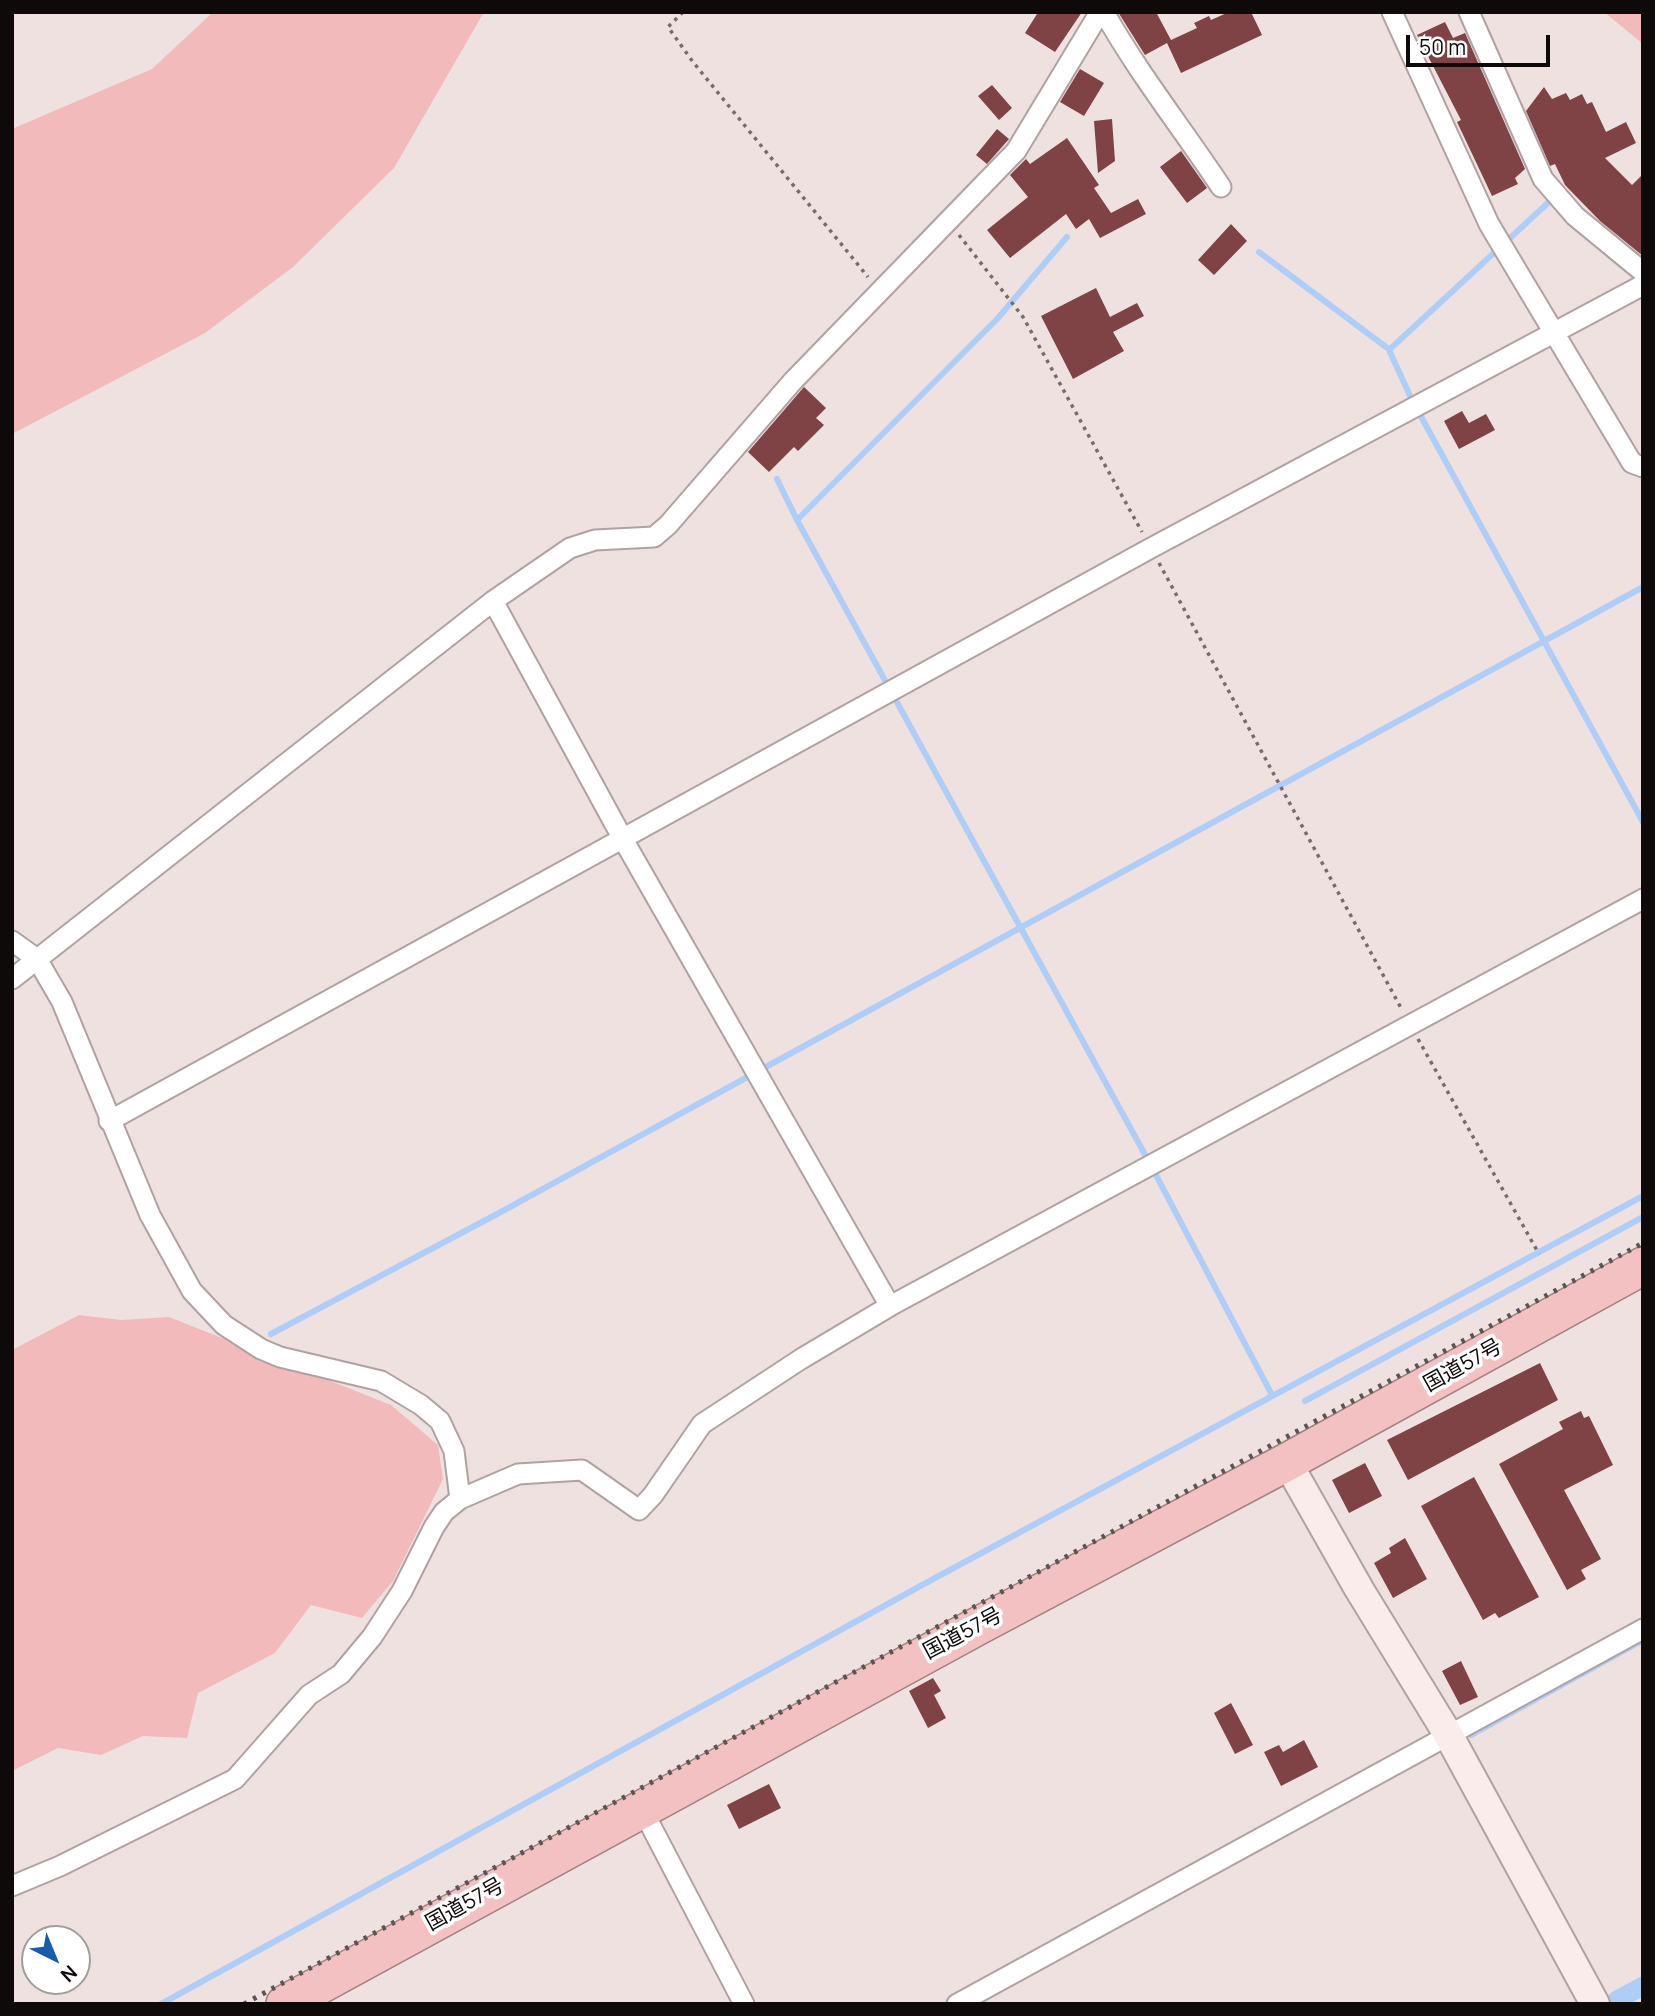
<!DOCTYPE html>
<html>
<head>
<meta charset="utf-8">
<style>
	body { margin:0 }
	#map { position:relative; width:1655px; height:2016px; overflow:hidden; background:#f0e1e1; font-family:Manrope,sans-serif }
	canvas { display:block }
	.frame { position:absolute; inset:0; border:14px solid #0f0a0a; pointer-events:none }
	.north { position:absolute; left:21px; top:1925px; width:70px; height:70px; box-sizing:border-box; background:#fff; border:2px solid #9f9d9d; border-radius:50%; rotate:137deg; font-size:19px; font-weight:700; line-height:28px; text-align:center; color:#0f0a0a }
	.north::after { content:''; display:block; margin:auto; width:24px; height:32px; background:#185cac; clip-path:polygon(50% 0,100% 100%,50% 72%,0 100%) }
	.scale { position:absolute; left:1406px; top:35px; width:144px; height:32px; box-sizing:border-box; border:4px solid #0f0a0a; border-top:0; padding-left:9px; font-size:21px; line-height:24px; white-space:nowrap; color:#0f0a0a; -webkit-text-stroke:5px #fff; paint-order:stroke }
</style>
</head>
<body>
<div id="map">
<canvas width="1655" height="2016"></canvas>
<div class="frame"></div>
<div class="north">N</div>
<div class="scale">50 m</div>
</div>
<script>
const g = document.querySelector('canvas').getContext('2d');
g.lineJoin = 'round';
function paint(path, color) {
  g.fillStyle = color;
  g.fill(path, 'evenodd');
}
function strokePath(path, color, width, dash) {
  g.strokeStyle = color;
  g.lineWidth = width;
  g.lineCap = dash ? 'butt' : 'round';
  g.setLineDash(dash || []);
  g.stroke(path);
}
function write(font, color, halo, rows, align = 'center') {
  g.font = font + ' Manrope,"Noto Sans JP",sans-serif';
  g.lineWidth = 7;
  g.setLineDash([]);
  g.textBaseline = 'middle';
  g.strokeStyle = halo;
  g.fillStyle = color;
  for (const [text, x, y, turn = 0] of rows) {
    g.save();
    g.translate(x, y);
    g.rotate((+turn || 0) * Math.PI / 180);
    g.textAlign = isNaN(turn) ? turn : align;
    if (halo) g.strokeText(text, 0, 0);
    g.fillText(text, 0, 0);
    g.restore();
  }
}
paint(new Path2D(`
	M213,12H484L394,168L293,267L205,333L12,434V129L152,69Z
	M1604,12H1643V44Z
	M79,1315L121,1320L169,1317L391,1405L438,1445L443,1479L393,1581L362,1618L311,1605L275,1653L198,1693L187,1738L143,1736L101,1755L58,1748L12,1771V1350Z`), '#f2baba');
strokePath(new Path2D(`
	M1550,201L1389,350L1412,400L1643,822
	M1067,237L998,318L797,520L1148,1160L1272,1395
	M1259,252L1386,347
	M777,479L797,520
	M271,1334L499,1213L1643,587
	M1305,1401L1643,1217
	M1471,1735L1643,1640
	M161,2004L924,1584L1643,1196`), '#afcef7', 6);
strokePath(new Path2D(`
	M1617,2000L1643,1986`), '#afcef7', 19);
paint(new Path2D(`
	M1044,12H1082L1055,52L1025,33L1037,14Z
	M1118,12H1156L1171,40L1197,28L1194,23L1209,16L1211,20L1229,12H1251L1262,35L1181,73L1167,43L1145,55Z
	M1445,22L1453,38L1465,33L1525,169L1515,178L1518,184L1492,196L1457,122L1461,120L1417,35Z
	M1080,69L1104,83L1084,116L1060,102Z
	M992,85L1012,108L999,120L978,96Z
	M1544,87L1552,99L1566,93L1570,100L1582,94L1587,104L1592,102L1606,132L1626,122L1636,143L1605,158L1632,185L1643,174V256L1600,221L1565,185L1555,164L1550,166L1526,111Z
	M1112,119L1115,161L1098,173L1094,121Z
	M997,129L1009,139L987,164L976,155Z
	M1067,138L1099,185L1094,188L1111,213L1138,199L1146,214L1100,238L1089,219L1076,229L1066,214L1010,258L987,230L1028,197L1010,175L1026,159L1030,164Z
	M1181,151L1207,188L1187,203L1160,167Z
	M1231,224L1247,241L1214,275L1198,260Z
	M1096,288L1110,317L1137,303L1144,316L1113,332L1124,351L1073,379L1041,316Z
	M804,387L826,408L816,418L824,425L798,451L794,447L769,472L748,452Z
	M1462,411L1469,423L1486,414L1495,430L1459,449L1444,421Z
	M1540,1363L1558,1400L1408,1480L1387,1440Z
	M1581,1411L1584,1418L1589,1416L1613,1465L1564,1490L1601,1559L1581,1570L1586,1579L1567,1590L1499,1464L1563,1429L1559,1422Z
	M1365,1463L1382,1496L1349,1513L1332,1480Z
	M1474,1477L1539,1597L1499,1618L1495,1613L1483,1620L1421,1506Z
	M1405,1538L1427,1579L1393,1598L1374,1563L1391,1553L1389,1548Z
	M1461,1661L1478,1697L1460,1705L1442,1671Z
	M933,1678L941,1691L934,1695L946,1718L928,1728L909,1691Z
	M1231,1703L1253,1745L1235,1754L1214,1713Z
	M1304,1740L1318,1767L1281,1786L1264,1752L1279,1745L1283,1752Z
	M769,1784L781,1808L739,1829L727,1805Z`), '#7f4245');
const street = new Path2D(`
	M1104,12C1138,73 1182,128 1221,187
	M1392,12L1489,224L1632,463L1643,467
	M1469,12L1543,179L1575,216L1643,272
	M493,601L624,841L890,1306
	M12,941L37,959L62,1002L150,1215L192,1291L224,1325L261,1349L280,1357L381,1381L421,1405L440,1421L454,1451L460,1499
	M12,979L493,601L570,548L595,540L654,537L668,525L793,381L1016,151L1100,12
	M109,1121L1151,548L1643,285
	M642,1809L744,2004
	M12,1886L60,1866L235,1779L309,1695L341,1674L372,1637L402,1591L434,1527L444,1512L460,1499L518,1474L582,1470L639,1510L653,1495L702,1424L801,1359L890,1306L1643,899
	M957,2004L1643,1629`);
const secondary = new Path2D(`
	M1287,1462L1359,1589L1449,1736L1595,2004`);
const highway = new Path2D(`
	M285,2004L978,1626L1287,1462L1643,1266`);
strokePath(street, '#b0a2a2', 23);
strokePath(secondary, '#b0a2a2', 32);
strokePath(highway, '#a38181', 40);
strokePath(new Path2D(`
	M683,12L668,27L693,62L868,277
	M959,235L1023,317L1142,532
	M1159,563L1401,1008
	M1418,1039L1539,1254`), '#766c6c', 3.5, [3.5, 5]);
strokePath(street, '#fff', 19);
strokePath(secondary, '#fbecec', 28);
strokePath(highway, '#f3c1c1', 37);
strokePath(new Path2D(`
	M244,2004L1643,1243`), '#5c5454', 5, [3.5, 7]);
write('21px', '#0f0a0a', '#fff', [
	["国道57号",1463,1366,-29],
	["国道57号",963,1634,-28],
	["国道57号",465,1905,-29]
]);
</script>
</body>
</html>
